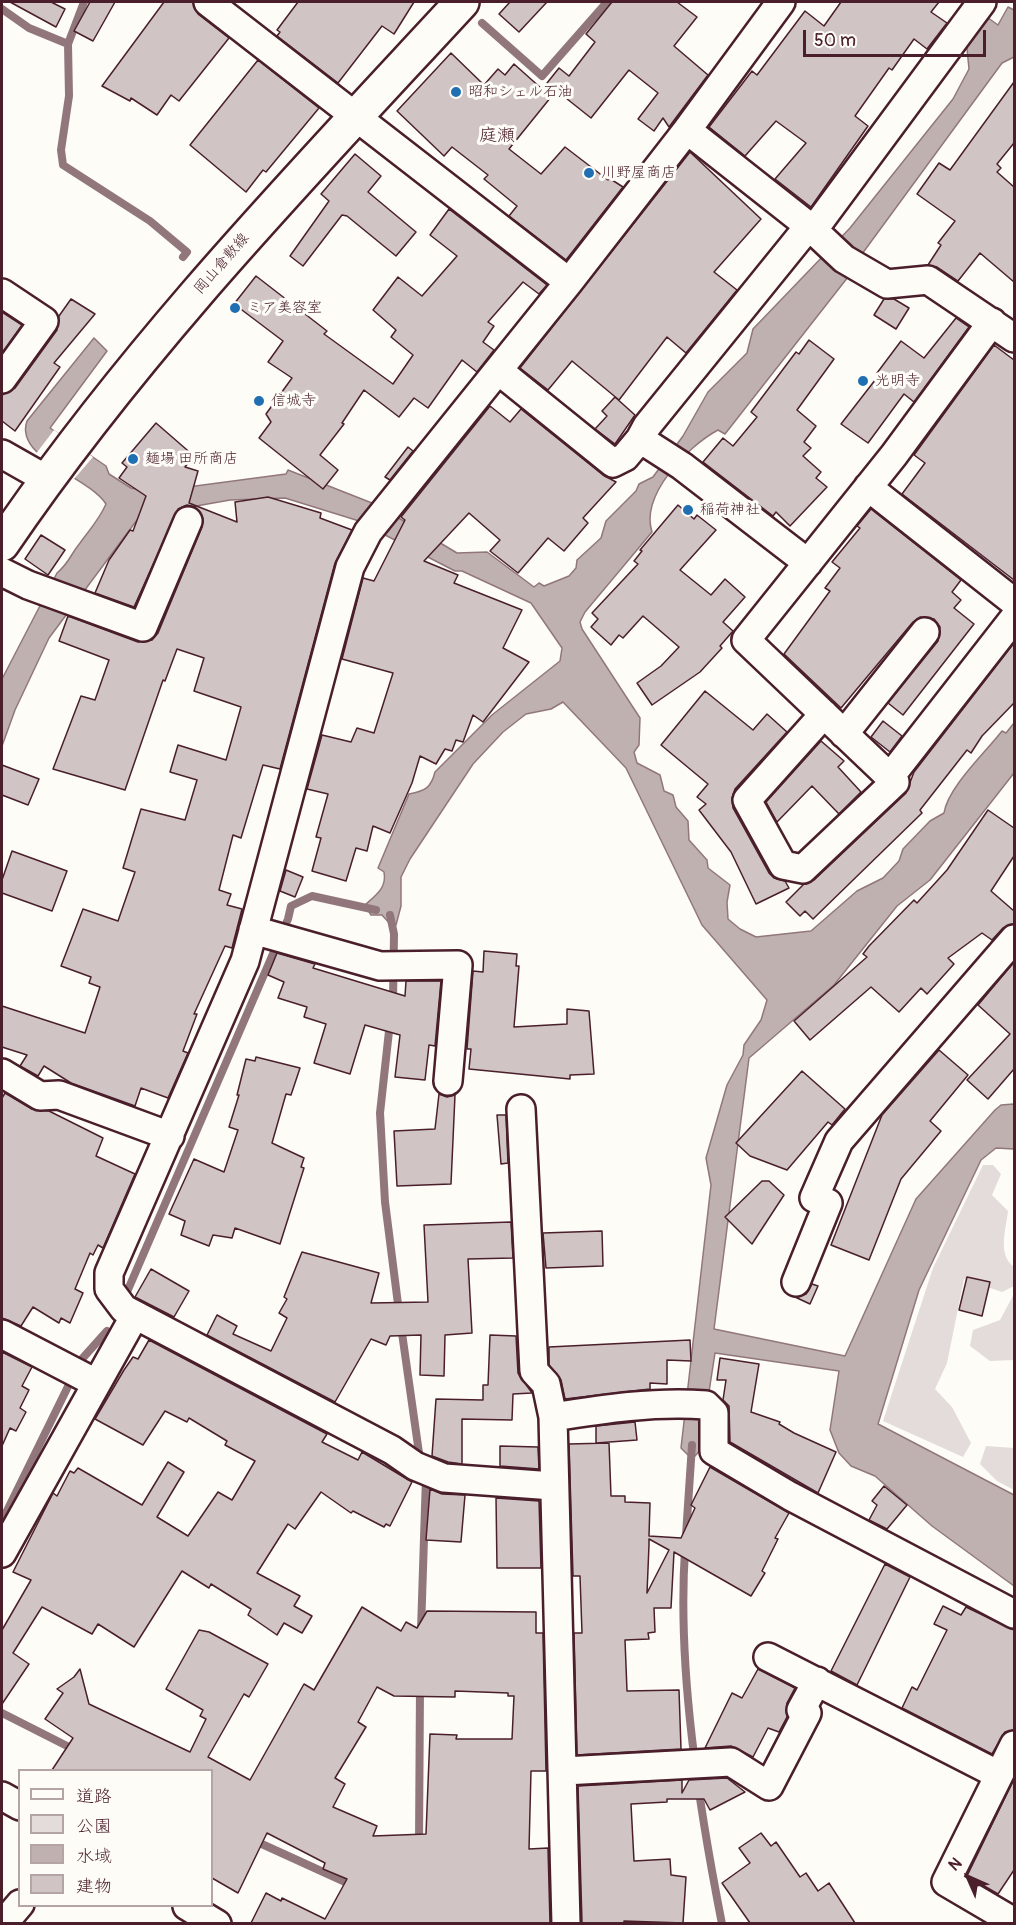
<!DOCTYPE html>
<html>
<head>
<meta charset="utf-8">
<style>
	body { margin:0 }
	#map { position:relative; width:1016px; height:1925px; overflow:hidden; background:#fdfcf7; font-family:Pangolin,"Klee One",sans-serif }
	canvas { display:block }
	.frame { position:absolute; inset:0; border:3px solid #4a1f2b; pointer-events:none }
	.legend { position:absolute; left:18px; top:1769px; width:195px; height:138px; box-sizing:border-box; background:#fdfcf7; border:2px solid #b5a4a5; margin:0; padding:8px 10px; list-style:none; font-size:18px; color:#4a1f2b }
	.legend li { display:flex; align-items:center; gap:12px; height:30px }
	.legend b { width:30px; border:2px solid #b5a4a5 }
	.north { position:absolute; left:938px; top:1847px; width:60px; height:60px; -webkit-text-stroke:4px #fdfcf7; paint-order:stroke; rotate:315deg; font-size:16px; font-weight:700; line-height:24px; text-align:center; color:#4a1f2b }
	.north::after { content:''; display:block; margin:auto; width:21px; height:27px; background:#4a1f2b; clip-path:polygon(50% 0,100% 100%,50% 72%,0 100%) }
	.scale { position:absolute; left:803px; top:30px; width:183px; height:27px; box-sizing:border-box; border:3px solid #4a1f2b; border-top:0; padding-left:8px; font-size:18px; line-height:21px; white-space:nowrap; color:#4a1f2b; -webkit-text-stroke:4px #fdfcf7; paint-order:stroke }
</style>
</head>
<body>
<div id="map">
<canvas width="1016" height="1925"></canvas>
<div class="frame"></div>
<ul class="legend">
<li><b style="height:8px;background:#fdfcf7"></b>道路</li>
<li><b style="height:16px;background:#e3dcda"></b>公園</li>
<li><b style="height:16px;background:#c0b1b1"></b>水域</li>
<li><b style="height:16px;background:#d0c5c4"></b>建物</li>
</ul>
<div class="north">N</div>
<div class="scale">50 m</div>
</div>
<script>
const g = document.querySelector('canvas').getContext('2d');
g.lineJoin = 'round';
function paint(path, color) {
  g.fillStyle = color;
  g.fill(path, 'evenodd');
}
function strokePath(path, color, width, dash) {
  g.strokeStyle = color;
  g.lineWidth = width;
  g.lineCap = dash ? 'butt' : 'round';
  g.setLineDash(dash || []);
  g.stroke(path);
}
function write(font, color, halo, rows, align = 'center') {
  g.font = font + ' Pangolin,"Klee One",sans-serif';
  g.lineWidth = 6;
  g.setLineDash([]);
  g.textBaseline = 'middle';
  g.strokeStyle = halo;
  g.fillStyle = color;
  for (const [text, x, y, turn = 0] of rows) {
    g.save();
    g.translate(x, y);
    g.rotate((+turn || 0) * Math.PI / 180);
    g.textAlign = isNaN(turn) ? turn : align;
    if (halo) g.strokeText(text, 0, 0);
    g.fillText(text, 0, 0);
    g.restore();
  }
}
paint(new Path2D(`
	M983,1165H993L1001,1174L992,1195L1008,1211C1006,1230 997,1254 1014,1267V1286L1002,1292L964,1279L947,1363L935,1389L952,1407L971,1443L963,1457L883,1421L933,1268Z
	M1014,1294V1360L990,1361L970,1346L973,1330L1000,1320Z
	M986,1446L1014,1448V1490L997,1481L980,1464Z`), '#e3dcda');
const water = new Path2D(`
	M1008,7L1014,10V57L1002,63L862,254L843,273L848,277L725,434L718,430C688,446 640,495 652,532L585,612L580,622L582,629L640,718L639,745L634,752L637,763L660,775L664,791L673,795L676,807L688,821L689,840L707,860L708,868L730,885L727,902L728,919L740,929L756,937L811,931L857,891L883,878L899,861L903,849L930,821L944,813C948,787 986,752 1002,731L1006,733L1014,723V773L930,880L897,906L834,985L749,1058L714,1329L845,1356L916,1199L995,1110L1001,1105L1014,1104V1149L996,1148L981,1160L919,1290L878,1424L1014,1495V1586L932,1526L875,1476L851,1466L839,1453L830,1430L839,1371L715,1353L700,1450L695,1456L688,1455L681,1448L711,1185L706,1158L727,1085L743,1055L744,1045L761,1020L767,1000L702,925L626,768L563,702L551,709L526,714L503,732L473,764L410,859L401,877V906L396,925H391L382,915H371L365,905C376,895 387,888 384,872L378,868L409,794C425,791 431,788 435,772L492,715L560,661L562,648L531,603L462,571H455L356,520L285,498L230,500L140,516L49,638L15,710L2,746V679L57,573C70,562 70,555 80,543C90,529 99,520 106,504C88,476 14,458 27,421L94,338L107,351L50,428L106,466L109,474L131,488L150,492L286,474L288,470L377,505L457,553L487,552L534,587L539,583L544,586L569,576L576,568L577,560L601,538L606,521L636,491L639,484L653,477L683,436L708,392L747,353L753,329L850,228L953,99L969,69L966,38L984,15L998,25Z`);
paint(water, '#c0b1b1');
strokePath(water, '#91777b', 1.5);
paint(new Path2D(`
	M54,430L93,457L74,479L35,455Z`), '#fdfcf7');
strokePath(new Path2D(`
	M2,9L29,28L68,44L69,96L61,150L63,165L150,221L187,252L183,257
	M482,23L542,76L607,2
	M68,44L84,2
	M390,915L394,934L393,1001
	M390,1022L380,1113L385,1202L399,1312
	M127,1292L288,919L291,906L312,896L376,910
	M401,1326L420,1460
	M2,1521L81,1360L107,1331
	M686,1535L692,1445
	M685,1550C677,1668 699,1807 722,1924
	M421,1630L426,1477
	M2,1713L75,1750
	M253,1840L354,1886
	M419,1843L420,1687`), '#91777b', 8);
const building = new Path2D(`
	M10,2H51L65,9L56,27Z
	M90,2H115L93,41L74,31Z
	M164,2H193L198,14L229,38L179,101L171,95L157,115L131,98L130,101L102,86Z
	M298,2H414L394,34L382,26L338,83L277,36L280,32L277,30Z
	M510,2H547L519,32L499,14Z
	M612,2H677L697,17L674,46L708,75L669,127L663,118L654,131L638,119L658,93L629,70L591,118L547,83L559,68L569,76L595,42L586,34Z
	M841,2H939L931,12L947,23L927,49L914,39L892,70L889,68L855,116L868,126L811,207L775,179L806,143L776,121L745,156L709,127L752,71L757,75L805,11L824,26Z
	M451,53L484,85L498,69L505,75L514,64L551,97L509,149L541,174L565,147L608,180L609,178L623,187L566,260L509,216L517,206L484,179L488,175L452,147L444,156L397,111Z
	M258,60L319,108L266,172L263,170L246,192L190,145Z
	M1014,82V143L997,164L1001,168L997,172L1014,187V282L980,253L958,281L937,267L928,265L941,245L938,243L955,221L917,194L939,163L950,170Z
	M690,152L761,219L714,272L737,290L686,353L667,337L619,400L572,361L548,390L520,368Z
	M355,154L381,176L368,192L416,232L396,256L347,216L342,215L303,266L290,256L329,201L321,194Z
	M449,209L547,285L539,294L523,282L488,322L494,326L483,342L494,350L477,372L462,360L428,408L414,398L399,417L364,390L342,423L344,424L320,455L338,470L323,489L259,438L271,422L266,414L292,378L268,362L283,341L234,304L256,276L327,331L324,334L393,384L413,355L391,337L396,330L373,310L398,277L422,296L457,256L430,235Z
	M71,299L95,314L54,363L60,367L15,431L2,421V395L15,388L57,330L59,316Z
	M884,299H894L909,308L896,329L874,315Z
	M2,312L22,325L2,353Z
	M956,318L969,327L914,402L904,394L868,443L841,424L879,375L877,373L901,341L924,358Z
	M809,340L834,359L797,410L816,426L804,442L811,448L803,456L821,472L816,478L827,487L790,526L776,512L773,516L703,462L723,438L733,446L757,417L751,412L796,352L799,354Z
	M994,345L1014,360V580L902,494L925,463L914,455Z
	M615,397L635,415L615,444L595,429L607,416L602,411Z
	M490,406L510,422L521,409L603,475L616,482L583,518L588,523L564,551L548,538L518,573L490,551L500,540L469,513L424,561L458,575L454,583L522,610L503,648L529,662L483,722L473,715L463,742L456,740L452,751L445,749L436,764L420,756L412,783L390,833L373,826L367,851L356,848L346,881L312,871L321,838L316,837L328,794L307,789L322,735L351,742L357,728L374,733L393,673L342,659L363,578L374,581L405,520L401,517Z
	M156,423L194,456L185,467L198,471L189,503L237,522L235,502L268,497L321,513L320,518L352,530L335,563L280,769L263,765L241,838L233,835L219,890L231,894L227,905L242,909L232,948L225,946L194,1014H197L183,1051L188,1053L168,1098L141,1088L135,1106L71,1083L44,1066L38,1076L20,1066L27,1055L2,1047V1006L85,1033L100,987L89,983L91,977L61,966L83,909L118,921L135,872L123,868L141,809L185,820L197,780L170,772L178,745L226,760L241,707L194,691L204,658L177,649L165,681L163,680L125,790L53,769L81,696L95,700L109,660L59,641L68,616L138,642L152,640L158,633L202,527L203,519L195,507L187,505L178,509L134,607L95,593L109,560L130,530L133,531L146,496L119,478L127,467L122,463Z
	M408,447L413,451L390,480L385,477Z
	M678,505L694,519L697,515L716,530L680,570L711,595L725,579L745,597L723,622L733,631L720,646L722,648L700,672L652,705L637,683L661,666L679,647L643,616L623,638L619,635L611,645L591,627L598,619L592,613L638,564L634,561L642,551L640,550Z
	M871,509L961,580L952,592L961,600L954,608L974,624L903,715L888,703L938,641L940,627L934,619L920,617L913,622L841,708L784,654L830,591L825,588L840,568L832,562L860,528L857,526Z
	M41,535L65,550L48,575L25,559Z
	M1014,643V703L982,736L971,753L967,750L920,810L922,813L813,919L805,911L800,916L786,902L804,884L814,880L906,793L914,772Z
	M705,691L753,730L767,714L787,732L735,789L732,798L733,808L769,873L774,878L785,881L789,888L756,904L731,852L699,810L706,804L697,797L708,784L661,745Z
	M883,721L902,736L890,752L871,737Z
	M821,741L844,761L838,767L861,792L839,814L812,786L777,822L766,802Z
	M2,765L39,779L28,805L2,795Z
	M988,810L1014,828V856L991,891L1014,911V924L1003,928L992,940L982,933L948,958L954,964L927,994L921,988L899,1012L871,987L810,1040L794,1021L867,957L863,954L869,946L914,900L917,903L947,870Z
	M12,851L67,871L52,911L2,893V880Z
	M286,870L303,877L295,897L280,891Z
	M484,951L517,954L516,966H519L514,1027L567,1024V1009L589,1011L594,1074L570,1075V1079L469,1069L471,1049H467L473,971L483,972Z
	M277,953L315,964L313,968L405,996L406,981H441L435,1046L429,1045L425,1080L395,1077L400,1035L365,1025L350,1074L314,1063L326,1024L304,1017L307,1007L278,998L284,982L268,975Z
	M1014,962V1069L988,1099L967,1080L1010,1034L978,1005Z
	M939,1050L968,1075L930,1121L941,1131L901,1179L869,1260L831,1245L882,1115Z
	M256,1057L300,1068L291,1095L286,1094L272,1143L304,1158L301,1167L304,1168L280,1244L235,1228L232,1238L213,1235L209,1246L181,1235L185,1221L169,1214L194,1159L224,1172L238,1130L229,1127L239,1095H237L246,1059L255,1061Z
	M802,1071L845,1109L832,1125L828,1122L787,1170L750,1156L736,1143Z
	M5,1093L32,1109L49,1111L103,1138L96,1156L135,1174L103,1248L98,1245L93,1255L90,1253L75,1289L83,1293L70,1323L61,1318L59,1323L33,1307L21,1326L2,1318V1098Z
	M439,1094L447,1097L455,1095L451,1184L397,1186L394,1131L435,1129Z
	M497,1115H506L508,1163L501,1164Z
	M762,1181H769L784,1195L752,1244L725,1217Z
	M511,1222L513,1258L468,1259L472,1333L445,1335L444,1376L420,1375L421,1335L390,1336L386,1345L371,1339L335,1402L207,1335L217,1315L237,1326L233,1334L271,1351L287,1318L279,1313L287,1299L284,1297L302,1252L379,1273L371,1303L428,1302L424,1225Z
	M602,1231L603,1266L546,1268L543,1233Z
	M151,1269L189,1291L174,1317L135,1297Z
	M967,1277L990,1282L982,1316L959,1310Z
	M812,1284L818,1286L810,1304L795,1297L806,1294Z
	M490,1335L516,1336L518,1373L532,1393L513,1394L512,1420L462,1419V1464L448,1462L432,1456L436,1399L483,1400V1385H488Z
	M149,1340L327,1434L322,1442L358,1460L362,1452L412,1482L390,1526L386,1524L384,1527L353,1511L351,1513L321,1492L295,1529L288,1524L257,1573L300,1596L294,1606L312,1616L302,1633L284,1623L277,1635L248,1615L251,1609L211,1584L209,1588L182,1571L134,1647L98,1624L92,1634L42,1607L13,1653L29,1664L2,1704V1630L31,1580L13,1572L53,1493L57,1496L70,1471L74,1473L78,1468L142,1505L168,1462L184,1472L157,1517L188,1536L218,1492L232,1500L255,1461L225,1445L227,1441L189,1418L187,1422L165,1411L143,1445L95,1419L124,1370L133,1357L138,1359Z
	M690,1340L691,1361L667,1360V1384L650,1383V1389L565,1399L561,1380L549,1365V1347Z
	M2,1352L32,1367L22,1386L29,1390L20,1408L26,1412L16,1431L10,1428L2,1446Z
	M720,1358L759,1364L751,1412L780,1422L779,1424L794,1433L836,1452L818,1493L730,1442L729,1406L723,1400L726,1380H717Z
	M635,1422L637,1440L596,1443V1426Z
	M609,1443L611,1496H625V1502L650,1503L649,1536L681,1538L695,1508L691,1505L710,1467L789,1513L775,1538L778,1539L762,1571L765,1573L751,1596L674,1552L671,1608H654L655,1632L648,1633L649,1639L625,1640L627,1691L679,1690L681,1749L577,1755L574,1633H582L580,1576H573L569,1444ZM649,1539L669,1550L647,1593L649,1545Z
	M500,1446L538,1447L539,1469L500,1466Z
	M884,1486L907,1505L887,1529L869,1520L877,1505L872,1501Z
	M430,1489L442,1494L465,1495L461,1542L426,1540Z
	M496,1498L539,1501L541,1568H497Z
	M885,1564L910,1577L857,1685L831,1671Z
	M943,1606L961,1615L966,1607L1014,1630V1730L1005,1732L992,1754L902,1708L912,1687L917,1690L947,1630L934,1624Z
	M362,1607L401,1631L406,1622L417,1628L427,1611L536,1612V1633H543L546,1771H531L529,1849L548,1848L550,1923H251L266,1893L281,1901L282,1898L325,1919L347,1879L323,1869L325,1863L267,1833L238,1893L212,1878V1770H52L73,1738L45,1719L63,1693L57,1689L74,1677L80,1669L89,1704L190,1752L206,1719L200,1716L203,1710L166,1689L199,1630L209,1632L268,1664L249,1697L244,1694L208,1757L250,1780L304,1684L314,1690ZM377,1687L394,1696L455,1697V1691L508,1693V1696H514L512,1739H456L457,1735L430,1734L426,1834L373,1836L377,1826L333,1807L345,1784L335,1778L366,1727L358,1722Z
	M758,1669L795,1688L787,1703V1717L779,1732L768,1728L753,1757L731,1746L705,1748L732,1693L742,1698Z
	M727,1778L745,1792L710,1810L704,1799H667V1802L631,1804L634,1861L670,1859L671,1875L686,1877L683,1923L624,1921V1923H582L578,1786L682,1780V1793L689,1780Z
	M1014,1779V1870L998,1894L967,1876Z
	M761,1833L771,1846L776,1842L800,1877L806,1873L818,1891L829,1883L855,1923H750L722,1883L750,1863L739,1848Z`);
paint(building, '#d0c5c4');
strokePath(building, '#4a1f2b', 1.5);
const minor = new Path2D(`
	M208,2L569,282
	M687,130L810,227L844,259L887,284L928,280L1014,338
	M2,293L44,321L2,379
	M499,371L613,463L625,457L640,439L682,466L808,563
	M640,439L647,426L800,237L820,221L982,2
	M2,454L46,479
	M868,487L1014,602
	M2,572L28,585L143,627L188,521
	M824,714L747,800L783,865L803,869L895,782L746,640L894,455L992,322
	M844,734L925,632
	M890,777L1014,618
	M253,930L380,966L458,965L448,1081
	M2,1073L40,1096L59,1095L170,1136
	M521,1109L534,1371L546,1384L553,1417
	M796,1282L828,1203L814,1198L839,1141L1014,939
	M2,1334L96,1383
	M553,1486L444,1478L415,1466L392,1450L124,1309L109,1289V1273L245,961L350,567L368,532L569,282L687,130L781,2
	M2,1553L135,1315
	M768,1657L999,1775
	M1014,1745L946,1882L1014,1922
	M564,1771L731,1762L769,1786L807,1713L801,1710L817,1681
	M2,1796L20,1806
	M187,1906L217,1924
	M3,1924L20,1904
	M566,1924L553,1417C603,1409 655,1401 706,1405L714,1413V1451L790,1496L1014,1614`);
const secondary = new Path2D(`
	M2,544C136,347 301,176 462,2`);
strokePath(minor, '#4a1f2b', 32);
strokePath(secondary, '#4a1f2b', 38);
strokePath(minor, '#fdfcf7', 27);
strokePath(secondary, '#fdfcf7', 33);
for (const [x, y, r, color] of [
	[456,92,6,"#1f6fb2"],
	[589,173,6,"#1f6fb2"],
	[235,308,6,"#1f6fb2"],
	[863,381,6,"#1f6fb2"],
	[259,401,6,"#1f6fb2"],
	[133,459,6,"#1f6fb2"],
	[688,510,6,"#1f6fb2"]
]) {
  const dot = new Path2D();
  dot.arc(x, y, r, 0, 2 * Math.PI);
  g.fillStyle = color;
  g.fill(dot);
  strokePath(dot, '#fdfcf7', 2);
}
write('15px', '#4a1f2b', '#fdfcf7', [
	["昭和シェル石油",468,92],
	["川野屋商店",601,173],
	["ミア美容室",247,308],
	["光明寺",875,381],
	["信城寺",271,401],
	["麺場 田所商店",145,459],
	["稲荷神社",700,510]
], 'left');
write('15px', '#4a1f2b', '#fdfcf7', [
	["岡山倉敷線",222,264,-49]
]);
write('18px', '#4a1f2b', '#fdfcf7', [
	["庭瀬",497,136]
]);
</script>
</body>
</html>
